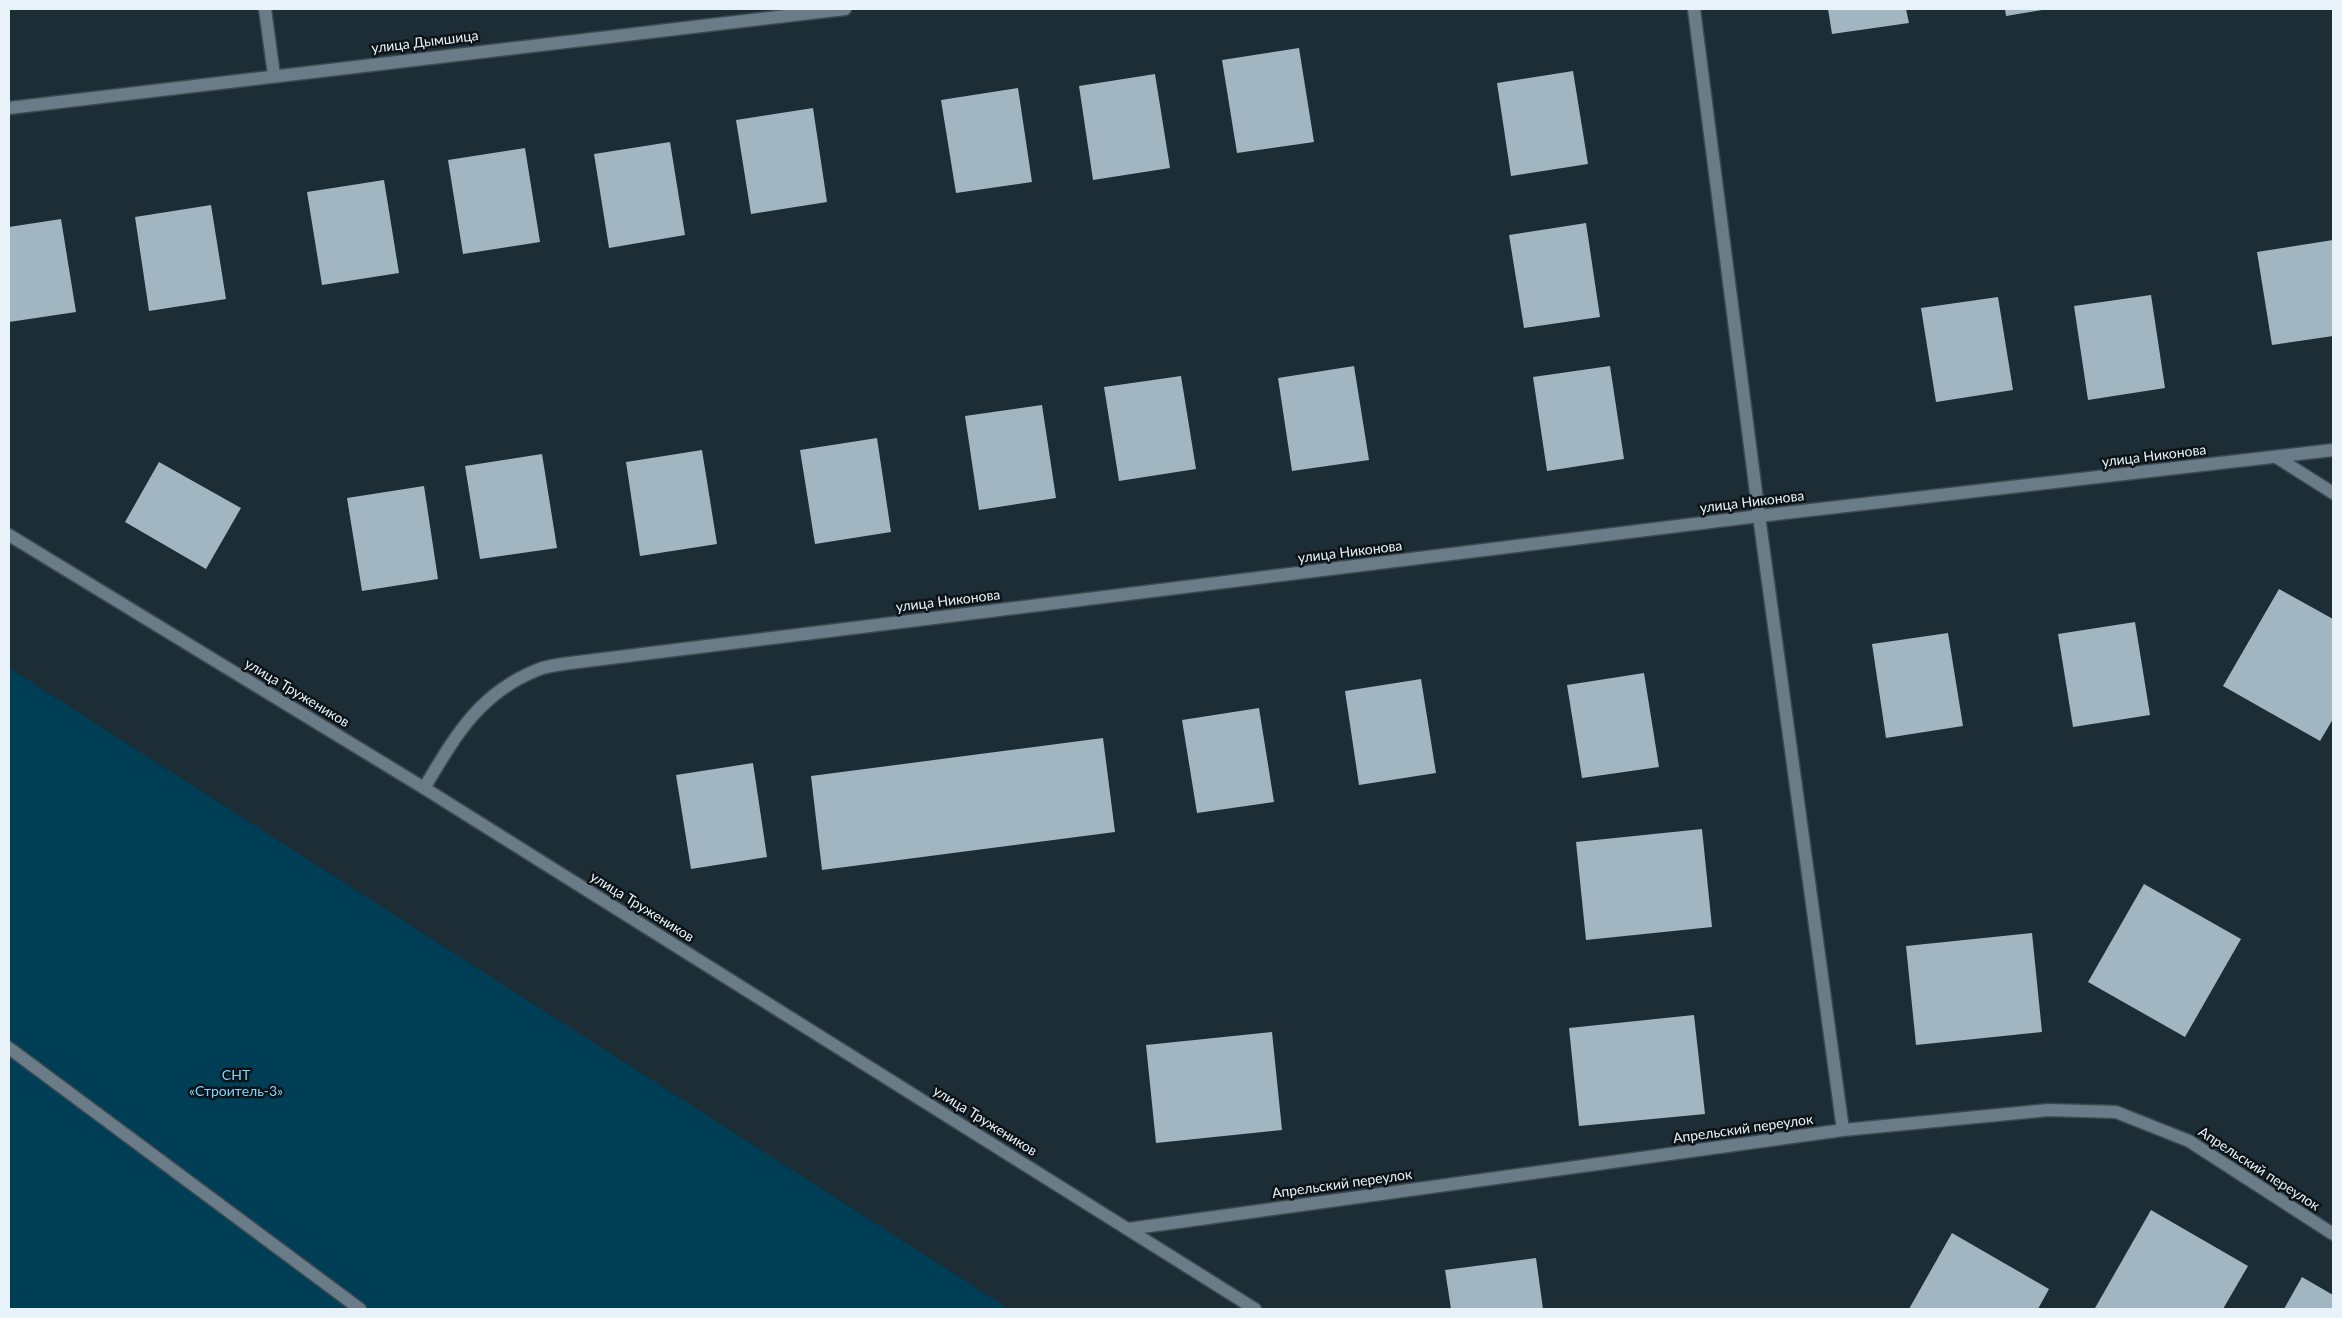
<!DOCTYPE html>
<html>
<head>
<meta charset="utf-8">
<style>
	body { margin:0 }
	#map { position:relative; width:2342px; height:1318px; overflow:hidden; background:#1c2d36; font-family:Lato,sans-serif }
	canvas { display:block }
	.frame { position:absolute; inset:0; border:10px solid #e8f3f9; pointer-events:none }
</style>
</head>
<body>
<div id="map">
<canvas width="2342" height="1318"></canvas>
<div class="frame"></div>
</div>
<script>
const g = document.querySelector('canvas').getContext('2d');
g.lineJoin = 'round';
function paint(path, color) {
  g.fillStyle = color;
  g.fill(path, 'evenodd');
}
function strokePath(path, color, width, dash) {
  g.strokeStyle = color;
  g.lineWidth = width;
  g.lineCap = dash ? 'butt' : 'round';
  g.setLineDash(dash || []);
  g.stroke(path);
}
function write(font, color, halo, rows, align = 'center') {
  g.font = font + ' Lato,sans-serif';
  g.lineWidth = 5;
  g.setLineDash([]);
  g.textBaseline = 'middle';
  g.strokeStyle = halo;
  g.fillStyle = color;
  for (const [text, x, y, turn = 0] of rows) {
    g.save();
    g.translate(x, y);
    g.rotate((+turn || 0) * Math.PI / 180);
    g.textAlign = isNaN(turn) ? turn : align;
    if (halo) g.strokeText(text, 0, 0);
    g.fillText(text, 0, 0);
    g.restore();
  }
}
paint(new Path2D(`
	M9,668L1009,1309H9Z`), '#003e56');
paint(new Path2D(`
	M1828,9H1906L1909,23L1832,34Z
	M2005,9H2042V10L2006,16Z
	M1299,48L1314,142L1237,153L1222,60Z
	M1573,71L1588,164L1511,176L1497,83Z
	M1155,74L1170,168L1093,180L1079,86Z
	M1018,88L1032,182L956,193L941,100Z
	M813,108L827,202L751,214L736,120Z
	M670,142L685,235L609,248L594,154Z
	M525,148L540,242L463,254L448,160Z
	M384,180L399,273L322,285L307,192Z
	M211,205L226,299L149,311L135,217Z
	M61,219L76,312L9,322V227Z
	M1586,223L1600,317L1524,328L1509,235Z
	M2333,240V336L2272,345L2257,252Z
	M2151,295L2165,388L2088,400L2074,306Z
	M1998,297L2013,390L1936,402L1921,308Z
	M1354,366L1369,460L1292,471L1278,378Z
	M1610,366L1624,459L1547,471L1533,377Z
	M1181,376L1196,469L1119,481L1104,387Z
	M1042,405L1056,498L979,510L965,416Z
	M877,438L891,532L815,544L800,450Z
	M702,450L717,544L640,556L626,462Z
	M542,454L557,548L480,559L465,466Z
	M159,462L241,508L206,569L125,522Z
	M424,486L438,579L362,591L347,498Z
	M2279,589L2333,619V719L2320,741L2223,686Z
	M2135,622L2150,715L2073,727L2058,634Z
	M1948,633L1963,726L1886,738L1872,644Z
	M1644,673L1659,767L1582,778L1567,685Z
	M1421,679L1436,773L1359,785L1345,691Z
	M1259,708L1274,802L1197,813L1182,720Z
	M1103,738L1115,832L822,870L811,776Z
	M753,763L767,857L691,869L676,775Z
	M1702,829L1712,927L1586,940L1576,842Z
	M2144,884L2241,939L2185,1037L2088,982Z
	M2032,933L2042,1032L1916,1045L1906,946Z
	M1694,1015L1705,1114L1579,1126L1569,1028Z
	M1272,1032L1282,1130L1156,1143L1146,1045Z
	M2151,1210L2248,1266L2223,1309L2095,1308Z
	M1952,1233L2049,1289L2038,1309H1909Z
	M1536,1258L1543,1309H1451L1445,1270Z
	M2302,1277L2333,1295V1309H2284Z`), '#a1b6c1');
const service = new Path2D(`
	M265,9L274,75
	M1694,9L1759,516L1843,1130
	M9,1048L360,1309`);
const minor = new Path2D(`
	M9,108L845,9
	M2276,457L2333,493
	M9,535L424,788L1255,1309
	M424,788C455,737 478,694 537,670C549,665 565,664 578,662L1759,516L2333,450
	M1128,1229L1843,1130L2049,1110L2116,1112L2189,1141L2333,1234`);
strokePath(service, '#3b4a52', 15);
strokePath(minor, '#3b4a52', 15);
strokePath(service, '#697c87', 12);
strokePath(minor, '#697c87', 12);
write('14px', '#e8f3f9', '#0c1418', [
	["улица Дымшица",425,42,-7],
	["улица Никонова",2154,456,-7],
	["улица Никонова",1752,502,-7],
	["улица Никонова",1350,552,-7],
	["улица Никонова",948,601,-7],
	["улица Тружеников",297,693,31],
	["улица Тружеников",642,907,32],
	["улица Тружеников",985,1121,32],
	["Апрельский переулок",1743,1129,-8],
	["Апрельский переулок",2259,1169,33],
	["Апрельский переулок",1342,1184,-8]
]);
write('14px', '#81d4fe', '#0c1418', [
	["СНТ",236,1075],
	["«Строитель-3»",236,1091]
]);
</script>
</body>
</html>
